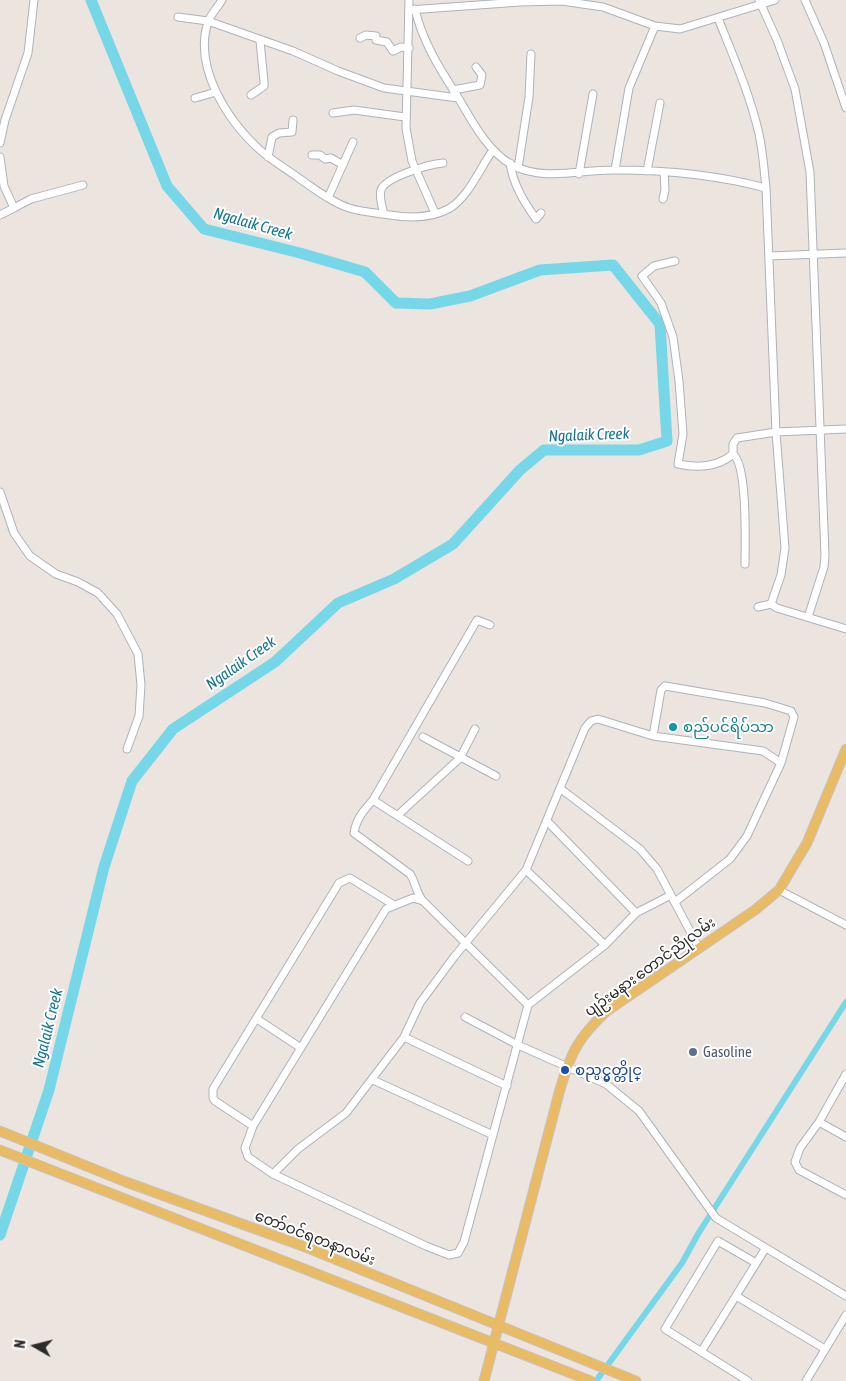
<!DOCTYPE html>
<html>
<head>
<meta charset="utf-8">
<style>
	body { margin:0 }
	#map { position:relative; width:846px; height:1381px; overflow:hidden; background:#ece4de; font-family:"Asap Condensed",sans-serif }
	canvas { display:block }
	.north { position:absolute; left:10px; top:1321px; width:50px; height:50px; -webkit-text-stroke:4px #fff; paint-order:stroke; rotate:278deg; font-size:14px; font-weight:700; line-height:20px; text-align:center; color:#2b2b2b }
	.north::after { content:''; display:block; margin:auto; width:18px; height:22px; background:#2b2b2b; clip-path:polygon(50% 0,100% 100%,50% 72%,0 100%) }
</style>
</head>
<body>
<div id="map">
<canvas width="846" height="1381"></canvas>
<div class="north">N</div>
</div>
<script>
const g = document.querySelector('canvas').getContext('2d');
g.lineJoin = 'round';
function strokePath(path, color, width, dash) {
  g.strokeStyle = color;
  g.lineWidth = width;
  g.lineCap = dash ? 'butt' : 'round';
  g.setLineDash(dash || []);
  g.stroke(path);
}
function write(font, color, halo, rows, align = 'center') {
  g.font = font + ' "Asap Condensed","Noto Sans Myanmar",sans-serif';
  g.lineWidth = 4;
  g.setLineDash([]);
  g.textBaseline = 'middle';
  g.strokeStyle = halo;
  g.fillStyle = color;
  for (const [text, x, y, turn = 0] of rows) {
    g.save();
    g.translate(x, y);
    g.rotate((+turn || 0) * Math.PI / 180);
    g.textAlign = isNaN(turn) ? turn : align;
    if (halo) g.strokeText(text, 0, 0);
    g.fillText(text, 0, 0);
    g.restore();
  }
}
strokePath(new Path2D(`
	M596,1381L682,1263L698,1234L846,1002`), '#76d7e8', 6);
strokePath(new Path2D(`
	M0,1235L49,1090L104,867L132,781L173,729L275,662L338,603L394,579L453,544L520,470L544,450H639L667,441L660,324L613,265L540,270L470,296L430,304L396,303L365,272L300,253L204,229L167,186L91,0`), '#76d7e8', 11);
const minor = new Path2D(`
	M222,0C218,7 210,15 208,22C193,68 228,121 260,150C272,161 287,169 300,179C315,189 331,202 349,208C362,212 377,213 390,215C409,218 433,218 450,208C469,196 480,168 493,150
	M409,0L406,128L412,161L435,213
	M759,0L777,40L795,89L810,172L825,555L824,567L808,617
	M805,0L824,43L846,108
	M415,9C422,40 439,68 456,94C471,119 486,150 512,165C544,182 583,169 616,170C668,170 717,175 766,188
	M409,10L520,2L562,1L603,7L655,26L680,29L775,0
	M178,17L208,21L293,51L338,71L384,88L458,98
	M718,18C733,56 750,94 759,134C763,152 764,170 766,188L776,432L785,548L781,575L771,604
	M360,38L366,35L376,36V40L387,42L393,51L401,47L409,48
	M453,90L480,85L482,75L476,67
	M251,95L264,86V82L260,41
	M195,98L216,92
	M333,113L354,110L405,117
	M0,143L5,120L28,53L34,0
	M312,155H320L325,159L331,158L343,165
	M0,157L4,186L14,208L0,215
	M268,157L272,137L279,133L292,132L293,120
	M510,163C513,184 524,202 536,219L541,213
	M518,168L529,97L531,54
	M615,170L629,88L655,26
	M647,171L660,103
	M579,174L593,94
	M328,198L353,142
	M663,199L665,190L664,172
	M14,208L31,199L83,185
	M384,214C382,207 379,197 381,190C385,177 430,164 443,163
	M769,256L846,253
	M675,261L654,266L642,276L661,303L673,337L679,381L683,434L678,464C697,468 718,467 733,454V444L737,438L776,432L846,429
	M733,454C748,466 745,543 745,564
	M0,492L14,533L30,556L56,574L78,582L98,593L117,614L138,654L141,685L139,716L127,749
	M758,607L771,604L777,608L846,629
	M653,736L661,690L665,686L765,703L791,711L794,717L781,763L747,836L730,859L675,902
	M423,737L496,776
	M561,789L640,849L657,869L699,948
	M373,800L468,861
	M398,815L460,758L475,729
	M548,822L636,913
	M526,870L605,945
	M779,890L846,925
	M423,901C416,893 416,883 410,874L354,833C356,819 364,810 373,800L477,620L490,625
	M528,1005L423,901L413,898L386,909L253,1126L245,1148L248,1157L273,1174L426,1246L449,1255L458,1253L464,1242L528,1005L605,945L636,913L671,895
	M465,1017L518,1045L606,1084L639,1111L716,1218L846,1296
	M257,1019L301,1048
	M404,1037L507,1086
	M846,1074L819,1122L800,1148L795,1162L799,1170L846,1195
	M373,1080L493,1135
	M819,1122L846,1137
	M253,1126L215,1101L213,1098V1089L339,883L350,878L394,905
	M273,1174L298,1149L346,1113L404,1037L420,1003L454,957L526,870L585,728L591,721L598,719L653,736L763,751L781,763
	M736,1296L825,1349
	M701,1352L765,1249
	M748,1381L665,1329L718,1241L756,1263
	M806,1381L846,1315`);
const major = new Path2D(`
	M0,1131L126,1182L300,1245L636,1381
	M0,1150L591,1381
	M484,1381L559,1093C570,1055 577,1038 607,1011L755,910L779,890L807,843L846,749`);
strokePath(minor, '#aeb2bb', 9);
strokePath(major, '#c4c4c4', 11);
strokePath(minor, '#fff', 7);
strokePath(major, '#e9bb65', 9);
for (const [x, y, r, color] of [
	[673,727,5,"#0f9aa8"],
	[693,1052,5,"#5c6f8a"],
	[565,1070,5,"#1a4fb4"]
]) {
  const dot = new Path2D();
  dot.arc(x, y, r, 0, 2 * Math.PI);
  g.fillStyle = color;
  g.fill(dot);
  strokePath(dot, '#fff', 2);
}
write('15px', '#0d838f', '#fff', [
	["စည်ပင်ရိပ်သာ",683,727]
], 'left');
write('15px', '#2b2b2b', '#fff', [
	["ပျဉ်းမနား တောင်ညိုလမ်း",650,967,-36],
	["တော်ဝင်ရတနာလမ်း",315,1238,21]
]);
write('15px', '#4e5e75', '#fff', [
	["Gasoline",703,1052]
], 'left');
write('15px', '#164399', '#fff', [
	["စည္ပင္မွတ္တိုင္",575,1070]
], 'left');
write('italic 16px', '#157795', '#fff', [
	["Ngalaik Creek",253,224,16],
	["Ngalaik Creek",589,435,-2],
	["Ngalaik Creek",241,663,-35],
	["Ngalaik Creek",48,1028,-76]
]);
</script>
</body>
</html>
